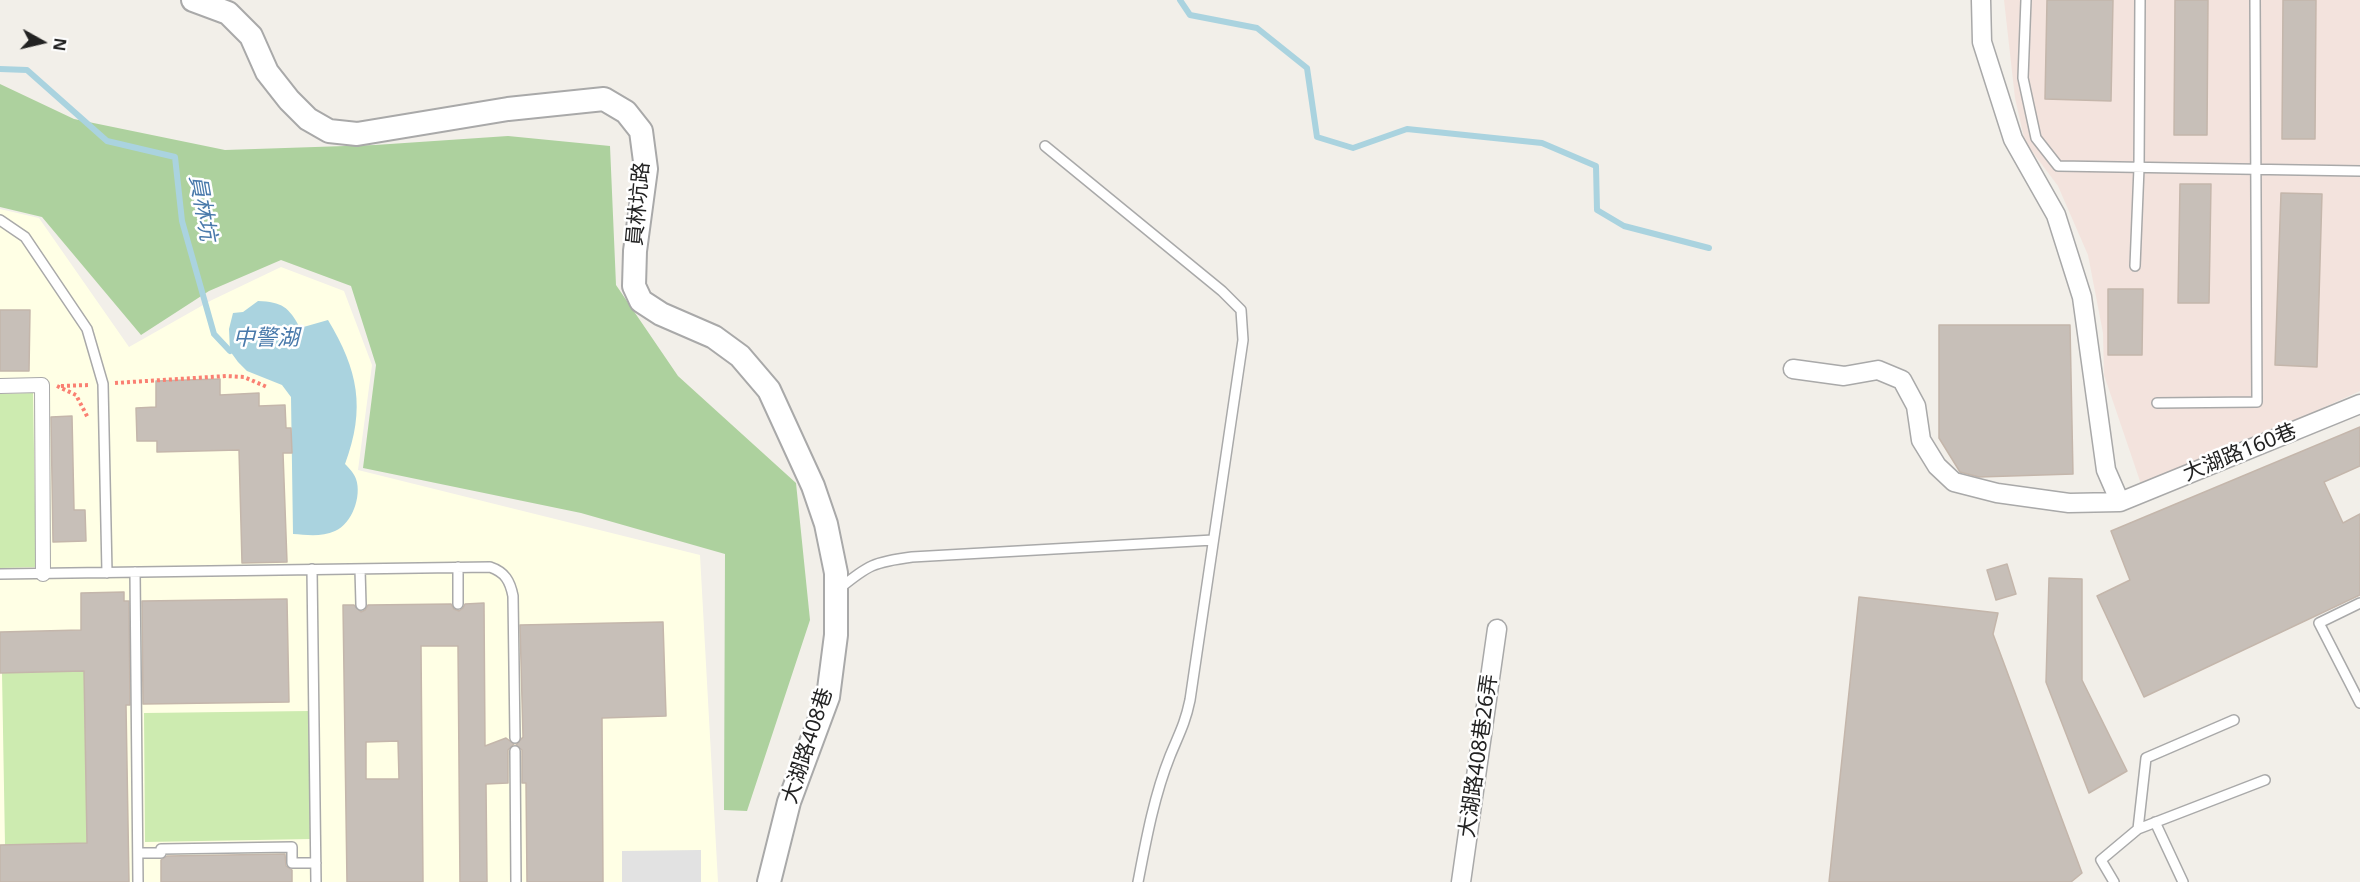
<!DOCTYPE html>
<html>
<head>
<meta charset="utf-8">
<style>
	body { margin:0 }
	#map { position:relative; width:2360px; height:882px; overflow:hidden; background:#f2efe9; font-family:"Noto Sans",sans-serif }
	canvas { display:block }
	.north { position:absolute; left:12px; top:12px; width:60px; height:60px; -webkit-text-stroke:4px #fff; paint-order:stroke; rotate:98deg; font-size:16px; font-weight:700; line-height:24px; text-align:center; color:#222 }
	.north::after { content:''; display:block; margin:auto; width:21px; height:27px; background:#222; clip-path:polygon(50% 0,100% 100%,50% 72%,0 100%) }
</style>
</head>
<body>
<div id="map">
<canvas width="2360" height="882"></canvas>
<div class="north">N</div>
</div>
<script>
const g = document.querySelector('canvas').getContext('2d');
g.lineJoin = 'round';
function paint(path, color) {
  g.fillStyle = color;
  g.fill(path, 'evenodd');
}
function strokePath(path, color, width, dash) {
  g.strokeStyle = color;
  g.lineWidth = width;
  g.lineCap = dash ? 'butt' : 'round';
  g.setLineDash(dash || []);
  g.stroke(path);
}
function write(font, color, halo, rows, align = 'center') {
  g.font = font + ' "Noto Sans","Noto Sans TC",sans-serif';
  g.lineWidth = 5;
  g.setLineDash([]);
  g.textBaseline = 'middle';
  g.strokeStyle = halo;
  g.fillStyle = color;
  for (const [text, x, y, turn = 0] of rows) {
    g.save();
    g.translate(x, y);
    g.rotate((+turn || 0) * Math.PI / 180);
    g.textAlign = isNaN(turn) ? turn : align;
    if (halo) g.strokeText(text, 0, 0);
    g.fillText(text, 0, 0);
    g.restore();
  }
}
paint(new Path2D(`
	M0,209L39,218L129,347L212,300L281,267L344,291L372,365L358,470L700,555L718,882H0Z`), '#ffffe5');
paint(new Path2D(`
	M2004,0H2360V391L2143,490L2104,375L2103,333L2088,255L2058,186L2025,142L2015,98Z`), '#f3e3dd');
paint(new Path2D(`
	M33,393L36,567L0,568V394Z
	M84,671L87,843L5,845L2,673Z
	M310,711L311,839L145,842L144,713Z`), '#cdebb0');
paint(new Path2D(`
	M0,84L74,119L225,150L375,145L508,136L610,146L616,285L678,376L796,483L810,620L747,811L724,810L725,554L581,513L363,468L376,365L351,286L281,260L209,291L141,335L42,217L0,207Z`), '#add19e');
paint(new Path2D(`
	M701,850V882H622V851Z`), '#e2e2e2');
paint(new Path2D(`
	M258,301C282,302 289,307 300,328L328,320C358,370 366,408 345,464C349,468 354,473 356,479C362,496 352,524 335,531C322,537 307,535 293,534L291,397L282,385L247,371L238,362L230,351L229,329L233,313L243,312Z`), '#aad3df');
strokePath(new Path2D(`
	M1180,0L1190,15L1257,28L1307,68L1317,137L1353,148L1407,129L1542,143L1596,166L1597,210L1624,226L1709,248
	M0,69L27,70L107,141L175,157L182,221L214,334L230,351`), '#aad3df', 6);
const building = new Path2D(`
	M2047,0H2113L2111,101L2045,99Z
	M2175,0H2208L2207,135H2174Z
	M2283,0H2316L2315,139H2282Z
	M2180,184H2211L2209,303H2178Z
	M2281,193L2322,194L2317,367L2275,365Z
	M2108,289H2143L2142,355H2108Z
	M0,310H30L29,371H0Z
	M1939,325H2070L2073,474L1979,477L1960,472L1939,438Z
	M220,379V395L259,393V406L285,405L286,428H291L292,453H283L287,562L242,563L239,450L157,452V441H137L136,408L156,407V381Z
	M72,416L74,510H85L86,541L53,542L51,417Z
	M2360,427V466L2324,482L2343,523L2360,514V595L2144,697L2097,596L2130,580L2111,531Z
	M2007,564L2016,594L1996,600L1987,570Z
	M2049,578L2082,579V680L2127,771L2089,793L2046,682Z
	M124,592V601H129L130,705H126L129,882H0V845L87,843L84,671L0,673V632L81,630V593Z
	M1859,597L1998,613L1993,634L2082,873L2071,882H1829Z
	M287,599L289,702L143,704L142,601Z
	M484,603L485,746L506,738L514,744L508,750V783L486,784L487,882H460L458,646H421L423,882H347L343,605H354L361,612L365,610L368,605L451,604L454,609L459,611L463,608L465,604ZM398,741L399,779H366V742Z
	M663,622L666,716L602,718L603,882H527L526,783H522V750L516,745L523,737L520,625Z
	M285,854L286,866L292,870V882H161V860L167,856Z`);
paint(building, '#c7bfb8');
strokePath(building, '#c4b6ab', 1.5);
const service = new Path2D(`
	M2026,0L2023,78L2036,138L2058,166L2360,171
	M1045,146L1222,291L1241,310L1243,340L1190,700C1185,724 1179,734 1170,756C1154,796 1146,840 1138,882
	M0,220L25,237L87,329L103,384L107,573
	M2135,266L2139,168L2140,0
	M2157,403L2257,402L2255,0
	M312,569L316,882
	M360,569L361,605
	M135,572L138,882
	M0,574L490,567C505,572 510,581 513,596L515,738
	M839,589C868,565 874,562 912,557L1213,540
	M2360,603L2319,623L2360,703
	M458,604V567
	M515,751L516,882
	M2155,822L2183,882
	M2138,829L2146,758L2234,720
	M138,853H161V849L292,847V863H316
	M2114,882L2101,860L2138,829L2265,780`);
const pedestrian = new Path2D(`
	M0,386L42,385L43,574`);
const minor = new Path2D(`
	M1981,0L1982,42L2013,139L2056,215L2082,297L2106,470L2120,502
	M1793,369L1844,376L1878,370L1902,380L1916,406L1921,440L1937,466L1954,482L1997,493L2069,503L2120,502L2360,404
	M1461,882L1497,629`);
const tertiary = new Path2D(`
	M193,0L228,13L251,36L267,72L289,100L308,119L329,131L357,134L508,109L604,99L626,112L641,131L646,169L635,251L634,286L641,301L661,314L714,337L740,356L769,390L813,486L826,524L836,573V635L828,697L789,802L769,882`);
strokePath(service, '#a9a9a9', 12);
strokePath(pedestrian, '#a9a9a9', 16);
strokePath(minor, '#a9a9a9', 21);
strokePath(tertiary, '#a9a9a9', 26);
strokePath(new Path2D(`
	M115,383L226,376L244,377L267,387
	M57,386L76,395L88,418
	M61,386L89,385`), '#fa8072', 4, [3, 3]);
strokePath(service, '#fff', 9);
strokePath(pedestrian, '#fff', 14);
strokePath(minor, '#fff', 18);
strokePath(tertiary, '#fff', 22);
write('21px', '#222', '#fff', [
	["員林坑路",639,204,-85],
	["大湖路160巷",2240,453,-22],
	["大湖路408巷",808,746,-72],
	["大湖路408巷26弄",1479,756,-82]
]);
write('italic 22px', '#4a7aab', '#fff', [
	["員林坑",202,208,80],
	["中警湖",266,339]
]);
</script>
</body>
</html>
